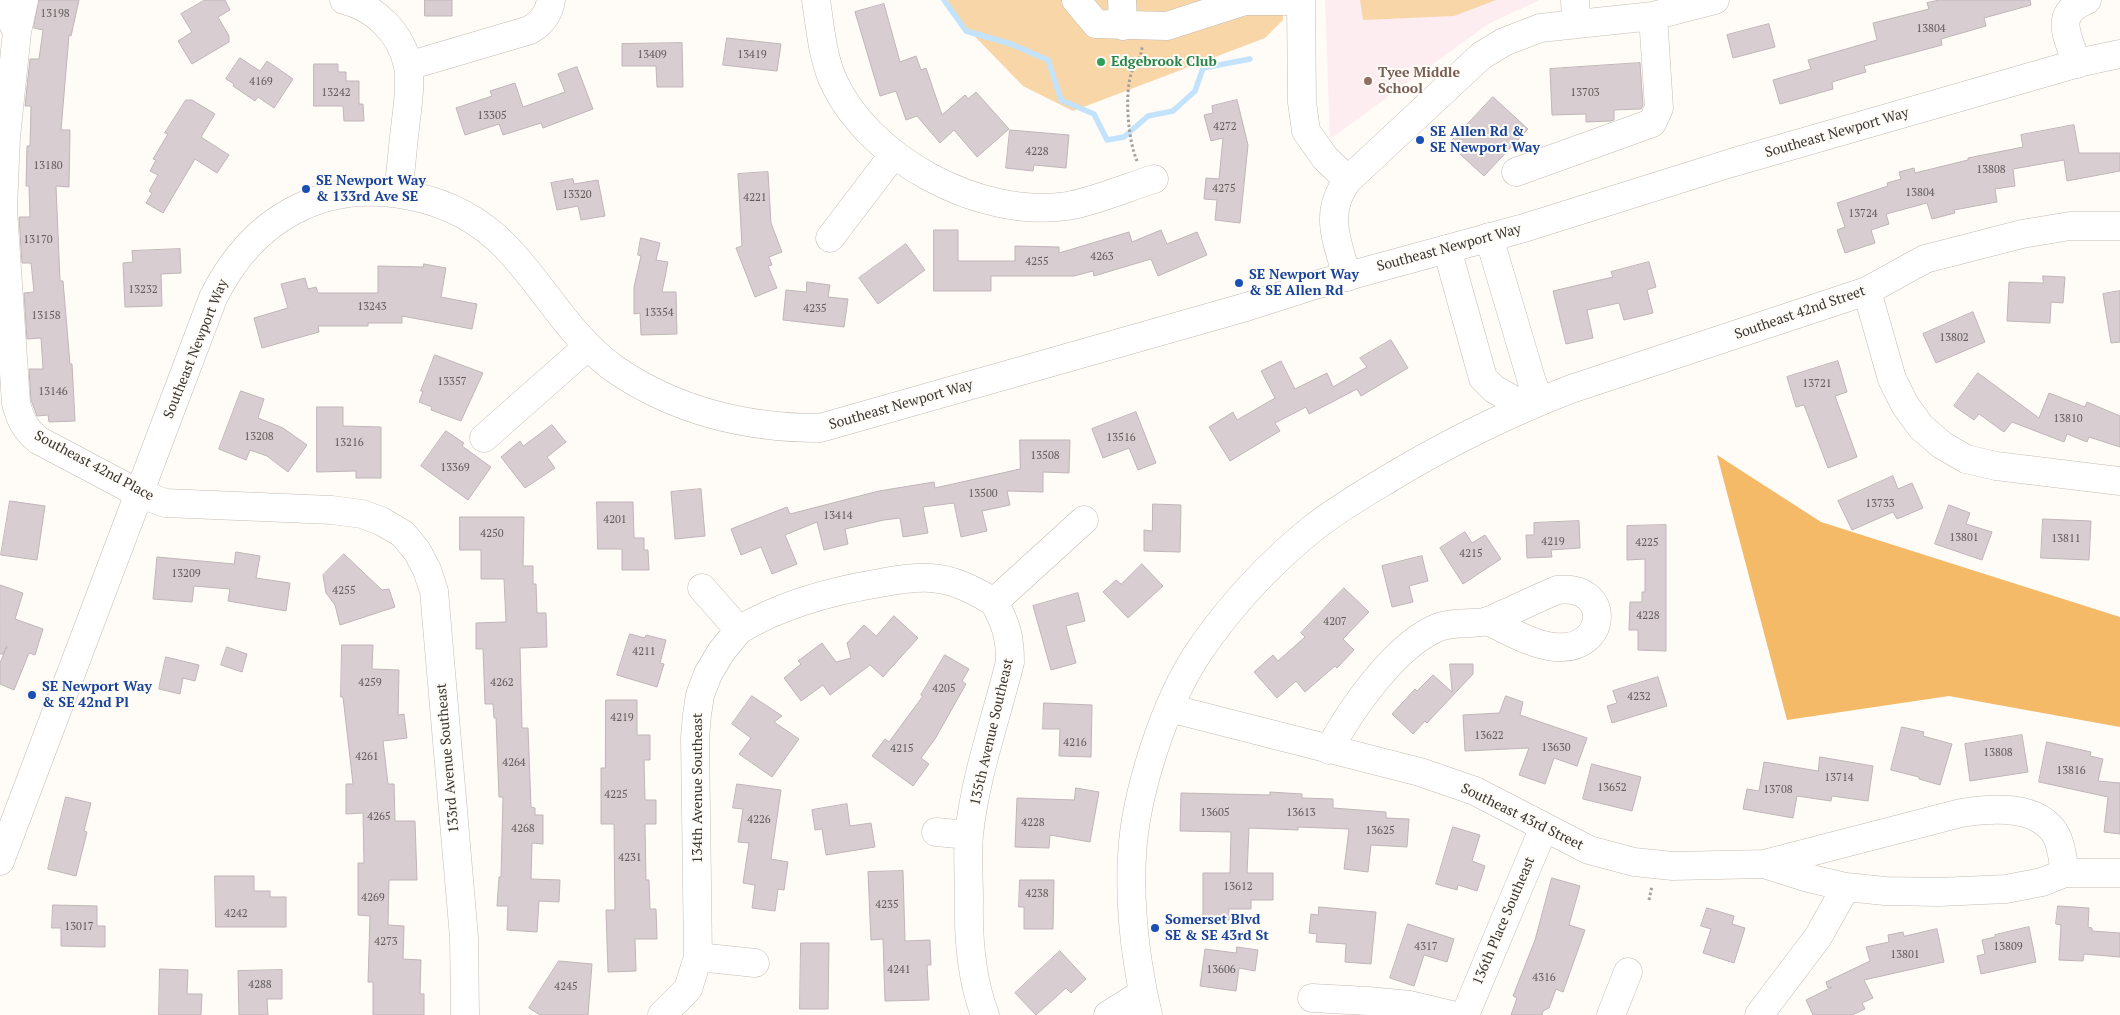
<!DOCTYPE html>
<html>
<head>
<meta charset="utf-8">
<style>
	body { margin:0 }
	canvas { display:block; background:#fffbf6 }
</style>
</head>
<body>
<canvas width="2120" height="1015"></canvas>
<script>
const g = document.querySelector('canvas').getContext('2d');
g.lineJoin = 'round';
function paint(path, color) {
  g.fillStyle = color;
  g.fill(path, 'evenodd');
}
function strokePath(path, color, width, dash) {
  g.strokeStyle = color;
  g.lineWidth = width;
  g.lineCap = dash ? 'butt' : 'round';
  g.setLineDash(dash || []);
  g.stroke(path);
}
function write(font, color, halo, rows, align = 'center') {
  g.font = font + ' "PT Serif",serif';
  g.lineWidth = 4;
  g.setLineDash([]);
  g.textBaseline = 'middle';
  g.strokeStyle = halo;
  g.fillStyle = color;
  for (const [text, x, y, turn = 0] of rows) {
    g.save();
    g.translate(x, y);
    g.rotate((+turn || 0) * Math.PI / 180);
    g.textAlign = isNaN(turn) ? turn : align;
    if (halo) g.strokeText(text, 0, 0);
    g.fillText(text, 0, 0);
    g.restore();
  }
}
paint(new Path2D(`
	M1325,0H1540L1488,24L1330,139Z`), '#fdedf0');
paint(new Path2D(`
	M948,0H1283V20L1265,38L1073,111L1023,86L949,10Z
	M1360,0H1496L1454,16L1363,20Z`), '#f9d6a8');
paint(new Path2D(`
	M1717,455L1821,522L2120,617V727L1949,696L1787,720Z`), '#f4ba68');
strokePath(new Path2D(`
	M944,0L966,31L1011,44L1048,60L1061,100L1094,114L1107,140L1124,137L1148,116L1173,111L1195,91L1203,68L1250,59`), '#c3e3fc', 5.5);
const building = new Path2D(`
	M39,0H79L71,36L69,35L61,130H70L69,187L56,186L60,281H63L70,364H72L75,421L49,422L48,415L37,416L31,400L29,369H43L41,338L27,339L24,293L34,292L31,263H22L19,217H30L29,186H26L27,146H30L31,106H25L30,59H39L43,30L34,28Z
	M205,0H225L230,10L218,17L229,36V42L192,64L178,41L192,32L181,14Z
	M425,0H452V16H425Z
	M1940,0H2030L2031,5L1984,18L1986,26L1941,39L1942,45L1864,66L1866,72L1832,82L1833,89L1780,104L1773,80L1811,69L1808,60L1877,40L1873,23L1929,9L1927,3Z
	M884,4L900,62L916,56L921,70L926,68L942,115L965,95L968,99L976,92L1009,129L977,157L954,130L940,143L917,116L906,120L896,91L880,96L855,12Z
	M1769,24L1775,47L1733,58L1727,35Z
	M727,38L781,44L777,71L723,65Z
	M682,43L683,87H657L656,66H622V44Z
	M240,58L260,71L267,61L293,79L274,108L258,97L255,101L233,86L234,84L226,79Z
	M1640,63L1643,105L1641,109L1614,110V120L1611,121L1586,122V114L1552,115L1550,69Z
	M314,64H338V72H346V81H359V104H363L364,121H344L343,106H314Z
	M577,67L593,109L543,128L541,123L503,135L499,124L465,135L456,108L492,96L490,91L515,83L523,107L565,92L558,74Z
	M1493,97L1528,129L1484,176L1449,144Z
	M186,100H192L215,114L201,137L229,155L217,173L195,159L163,213L146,203L152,193L149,191L158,175L150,171L156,160L153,159L168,134L165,133Z
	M1237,100L1248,145L1240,223L1215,220L1217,200L1204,199L1206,178L1219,179L1223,138L1211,141L1204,115L1213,113L1212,106Z
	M2074,125L2079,153H2120V171L2067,181L2064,160L2013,169L2015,186L1995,189L1997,202L1954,210L1955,213L1932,219L1927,203L1886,214L1889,224L1871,230L1875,243L1845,253L1837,230L1845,227L1837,203L1888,186L1887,183L1901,179L1899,172L1914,168L1915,173L1968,160V158L2023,147L2021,135Z
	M1010,130L1069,135L1066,168L1034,165L1033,171L1006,168Z
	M768,172L771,223L782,252L769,257L772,265L768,266L777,288L755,297L736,248L742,246L738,174Z
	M573,179L574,184L598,180L605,216L581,220L578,206L557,210L551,183Z
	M934,230H958V261H1015V246L1059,247V253L1129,232L1132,242L1161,230L1167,244L1197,232L1207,255L1158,276L1151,259L1094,276L1093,271L1074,276H991V291H934Z
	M641,238L660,243L656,260L668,262L662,292H676L677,334L641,335L640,313L634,314V287L641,256L638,255Z
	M906,244L925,270L878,304L859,278Z
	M180,249L181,273L161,274L162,306L125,307L123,263L133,262L132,251Z
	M1649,262L1656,287L1647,290L1653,313L1624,320L1619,303L1587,310L1593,338L1566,344L1553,291L1613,277L1611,272Z
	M424,264L446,268L441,297L477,304L472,329L402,316V323H368V326H318L319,332L262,348L254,318L288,308L281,284L305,278L308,289L316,287L318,293H378V266L423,267Z
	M2043,276L2065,277L2063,303L2051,302L2050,323L2007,321L2009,282L2043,283Z
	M807,282L830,285L828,297L848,299L844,327L783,320L786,290L806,292Z
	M2120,291V342L2111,343L2103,294Z
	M1973,312L1985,342L1936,363L1923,334Z
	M1391,340L1408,368L1361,396L1357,389L1309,414L1306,407L1275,423L1280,431L1230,461L1209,427L1233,412L1237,420L1275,398L1261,371L1281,361L1295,389L1327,373L1333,387L1367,367L1360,358Z
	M435,355L483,373L461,421L431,410L432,407L419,402L423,391H421Z
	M1838,361L1847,392L1835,396L1857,457L1828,468L1804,405L1796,407L1787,377Z
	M1978,373L2039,418L2049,393L2085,407L2087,402L2120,416V447L2089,437L2087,442L2067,434L2064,442L2012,422L2004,432L1979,414L1974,420L1954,406Z
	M241,391L264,399L258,418L283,428L307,445L288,472L267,456L250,450L246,460L219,449Z
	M317,407H343V426L381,427V478H356V471L317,472Z
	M1136,412L1156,463L1138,470L1129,448L1103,458L1092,429Z
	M552,425L566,442L547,457L555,468L525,488L501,457L520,441L523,446Z
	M446,431L464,443L462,446L491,467L468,500L421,466Z
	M1020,440H1070L1069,473L1043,472V492L1007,491L1010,505L982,511L987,531L961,537L954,503L923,507L928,533L903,537L900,518L884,520L845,529L848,544L824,550L817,522L785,535L797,564L772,574L761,547L741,555L731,529L787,507L790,514L879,491L934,482L935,488L1020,469Z
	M1893,476L1898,489L1912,483L1923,508L1897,519L1893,512L1852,530L1838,501Z
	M701,489L705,536L675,539L671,492Z
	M10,501L45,506L37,560L1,555Z
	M597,502H633L634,538H644V550H648L649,570H622V549H598Z
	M1153,504L1181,505L1180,552L1144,551V530L1152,531Z
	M1949,505L1970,513L1966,524L1992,532L1982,560L1935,544Z
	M460,517H524L523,566H533V584H536L537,613H546L547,647L520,648L522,728H528L531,807L535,808V815H543V844L532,843L531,879L560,880L559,902L539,901L537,932L507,930L508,906H497L499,877H501L503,797H499L496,718H494L493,704H485L483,649H476V623L506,622L504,579H481V550H460Z
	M2043,519L2091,521L2089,560L2041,558Z
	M1579,521L1580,548L1551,550L1552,557L1527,558L1526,535H1534V523Z
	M1666,525V651L1638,650V630H1629L1630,602H1642V592H1645V559L1627,560V526Z
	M1465,532L1472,543L1485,535L1501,559L1463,584L1440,548Z
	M236,552L260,556L256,578L290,583L286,611L228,601L230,589L194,586L192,602L153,599L157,557L234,564Z
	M344,554L382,590L389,589L395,607L340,625L335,605L326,593L323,575Z
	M1422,556L1428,581L1409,586L1413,602L1392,607L1382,566Z
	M1142,564L1163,586L1128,618L1103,592L1116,580L1121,584Z
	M0,585L23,593L15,619L43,629L35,655L29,653L14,690L0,684V663L7,646L3,654H0Z
	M1344,588L1369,612L1343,639L1354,650L1337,668L1335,666L1305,692L1296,681L1277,698L1254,672L1273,655L1278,661L1305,637L1301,633Z
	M1078,593L1085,621L1066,626L1076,663L1051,670L1033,606Z
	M894,616L918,638L883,677L870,665L830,695L823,685L801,701L784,678L801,664L798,661L822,643L836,662L851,658L847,643L864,625L876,636Z
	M630,634L645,638L646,635L666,640L660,663L664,664L657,687L617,675Z
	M342,645H373L372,669L399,670L398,715L404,714L407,738L383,741L388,784H394L395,821H415L417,880H389L388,925L404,926L403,959L421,960L420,994H424V1015H373V982H368L370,916L358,915V863H364L363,813L346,814V784H353L343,697H341Z
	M227,647L247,654L242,672L221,665Z
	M945,655L969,669L962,681L966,684L935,739L921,758L929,764L913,786L872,756L885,739L889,742L923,696L921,695Z
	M166,657L199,665L195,681L183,678L180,694L159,689Z
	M1450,664H1473V674L1427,723L1425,721L1413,734L1392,714L1415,689L1417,691L1433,675L1452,692Z
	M1658,677L1667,706L1612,723L1607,706L1617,703L1613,691Z
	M752,696L782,716L774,722L799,739L772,777L739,754L751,738L732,724Z
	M1506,696L1523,702L1520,715L1587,738L1577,766L1554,758L1545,784L1519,775L1529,748L1465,751L1463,715L1499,713Z
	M606,700H637V735H650V760H644L645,800H656V824H645L646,880H649L650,909H656L657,939H635L636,971L608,972L606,910H615L614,824H601V768H605Z
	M1044,703L1092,705L1091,757L1059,756L1060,729H1043Z
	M1902,727L1924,732L1923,736L1952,744L1940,785L1919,779V777L1891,770Z
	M2022,735L2028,772L1970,781L1965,744Z
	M2047,742L2091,752L2090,756L2103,759L2098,781L2120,783V834L2104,832L2108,797L2039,782Z
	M1820,757L1873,766L1868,801L1832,796L1831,801L1797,796L1793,818L1743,809L1747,789L1759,791L1764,762L1818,771Z
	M1592,764L1641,777L1632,811L1583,799Z
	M737,784L781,790L771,859L788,862L784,890L778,889L775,911L752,908L755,885L743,883L749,843L738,842L743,809L733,808Z
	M1076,788L1099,792L1090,842L1050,835L1049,848L1015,847L1017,798L1074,800Z
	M1270,792L1302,794V798L1333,799V808L1386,812V818L1409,819L1407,847L1371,845L1368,872L1344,869L1349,829L1298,827V830L1249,828L1247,873H1273V900H1251V909H1229V920H1203V873H1230L1231,832L1180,831L1181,793L1270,795Z
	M66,797L91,803L84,831L87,832L76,876L48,869Z
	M847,804L850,826L871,823L875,847L826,855L822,829L815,830L812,810Z
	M1453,827L1480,835L1472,861L1485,866L1477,891L1458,885L1457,890L1436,884Z
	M903,871L905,941L930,940L931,965H927L929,1000L885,1001L883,939L871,940L868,872Z
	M215,876H254V891H270V897H286V927H216Z
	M1552,878L1580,886L1569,925L1585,930L1563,992L1556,989L1549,1008L1543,1011L1542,1015H1511L1517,998L1513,996L1535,940Z
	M1020,880H1054L1053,929H1024V907H1019Z
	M53,905L97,906V926H105V947L61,946V928H52Z
	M2058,906L2089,908L2088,927L2092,928V931L2120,933V957L2084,954L2083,961L2059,960L2061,925L2056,924Z
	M1319,907L1376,912L1371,964L1345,962L1346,944L1316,942L1317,934L1309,933L1311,914L1318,915Z
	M1707,908L1734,916L1732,924L1745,928L1734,963L1703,953L1711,929L1701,926Z
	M1408,924L1454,939L1447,962L1424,955L1414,986L1390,978Z
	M2029,927L2036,962L1981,974L1977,956L1985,954L1982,940L1995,937V935Z
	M1937,929L1944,962L1864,980L1873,998L1862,1003L1865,1009L1852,1015H1813L1806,1000L1832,987L1828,988L1826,982L1870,961L1866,947L1889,942L1888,935L1903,932L1904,936Z
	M801,943H829L828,1009H800Z
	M1237,947L1258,950L1255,971L1239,968L1236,991L1200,986L1205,949L1236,953Z
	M1060,951L1086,979L1071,993L1066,988L1036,1015L1015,993Z
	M559,961L592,964L588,1015H540L529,1008Z
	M160,969L188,970L187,994H202L201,1015H159Z
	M282,970V999H267L268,1015H239L238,971Z`);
paint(building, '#d8cdd1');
strokePath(building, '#c0b5b8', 1);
const minor = new Path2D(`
	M2,0L17,32
	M24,0L17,32L6,137L3,209L16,403C20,419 25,429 38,440L138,493L165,503L332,510L362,514L381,521L403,534L417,551L427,570L434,591L464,937L465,1015
	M344,0C376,8 401,33 408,66C411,84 408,102 406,120C403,144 401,169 398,193
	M816,0C820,26 822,53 832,78C867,159 980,219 1067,206C1093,202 1128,187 1154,179
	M1076,0L1096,24L1167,26L1245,1H1301
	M1122,0L1123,26
	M1301,0L1302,102L1306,131L1325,158L1348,180
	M1575,0L1576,23
	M2077,64C2068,36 2052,14 2087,0
	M408,66L530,30C542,23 549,14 551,0
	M1516,172L1652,123L1659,108L1653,16
	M1489,237L1532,382L1540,401
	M830,238L894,154
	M1447,249L1483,378L1494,389L1526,407
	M1347,277C1337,240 1323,213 1348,180L1481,56L1504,42L1540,28L1653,16L1715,0
	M1867,291L1892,379L1905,405L1921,427L1942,445L1966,459L1996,466L2120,481
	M484,438L588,346
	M702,588L739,630C782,604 831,591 880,583C896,580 913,577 930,578C953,579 974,590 994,602L1084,520
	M1169,708L1420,772L1475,791L1589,850L1634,862L1673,866L1764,864L1808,878L1846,887L1885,891L1939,892L2006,889L2042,882L2065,873H2120
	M1329,750C1350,710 1396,644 1439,627C1455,621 1472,625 1488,621C1495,619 1502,614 1509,612C1525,604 1541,597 1557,590C1612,583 1609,652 1555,647C1532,645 1508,630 1487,621
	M936,832L969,835
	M1764,864L1961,813C1992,808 2038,804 2056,835C2062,846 2063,861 2065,873
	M698,957L755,963
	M1312,998L1368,1001L1410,1005L1452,1015
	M662,1015L688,989L698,957L695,738L697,715L700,695L708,674L721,652L739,630
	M985,1015C971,978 968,939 969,899C969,878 967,856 969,835C975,776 996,719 1010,662C1010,636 1006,624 994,602
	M1108,1015L1143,993
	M1148,1015C1136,963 1129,909 1132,856C1135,794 1165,701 1200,650C1231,605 1270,563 1312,529C1337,509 1365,493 1393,476C1450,442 1509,413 1571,389L1867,291L1925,259L2022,234L2070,226H2120
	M1465,1015L1544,827
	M1611,1015L1628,972
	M1759,1015L1818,937L1846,887`);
const major = new Path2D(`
	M0,861L213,298C252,219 322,178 411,196C447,203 480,220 506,247C544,286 570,338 616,370C678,412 746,428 820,428L1246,307L1315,285L1524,228L1731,163L2082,62L2120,54`);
strokePath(minor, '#c3bcb4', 29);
strokePath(major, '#c3bcb4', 29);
strokePath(new Path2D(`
	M1137,161C1128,140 1124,93 1132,71C1136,62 1142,57 1142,46
	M1649,900L1652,886`), '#a4a19c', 3, [2.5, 2.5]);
strokePath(minor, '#fff', 28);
strokePath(major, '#fff', 28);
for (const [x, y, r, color] of [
	[1101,62,5,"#2e9e5b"],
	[1368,81,5,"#8d6e63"],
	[1420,140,5,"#1a4fb4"],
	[306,189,5,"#1a4fb4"],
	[1239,283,5,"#1a4fb4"],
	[32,695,5,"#1a4fb4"],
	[1155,928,5,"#1a4fb4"]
]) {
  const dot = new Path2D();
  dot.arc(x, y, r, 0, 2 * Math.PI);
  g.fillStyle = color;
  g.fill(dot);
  strokePath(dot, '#fffbf6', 2);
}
write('11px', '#5f5a59', null, [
	["13198",55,14],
	["13804",1931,29],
	["13409",652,55],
	["13419",752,55],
	["4169",261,82],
	["13242",336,93],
	["13703",1585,93],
	["13305",492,116],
	["4272",1225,127],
	["4228",1037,152],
	["13180",48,166],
	["13808",1991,170],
	["4275",1224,189],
	["13804",1920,193],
	["13320",577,195],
	["4221",755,198],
	["13724",1863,214],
	["13170",38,240],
	["4263",1102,257],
	["4255",1037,262],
	["13232",143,290],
	["13243",372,307],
	["4235",815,309],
	["13354",659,313],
	["13158",46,316],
	["13802",1954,338],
	["13357",452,382],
	["13721",1817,384],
	["13146",53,392],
	["13810",2068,419],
	["13208",259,437],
	["13516",1121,438],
	["13216",349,443],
	["13508",1045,456],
	["13369",455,468],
	["13500",983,494],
	["13733",1880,504],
	["13414",838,516],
	["4201",615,520],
	["4250",492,534],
	["13801",1964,538],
	["13811",2066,539],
	["4219",1553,542],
	["4225",1647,543],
	["4215",1471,554],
	["13209",186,574],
	["4255",344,591],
	["4228",1648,616],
	["4207",1335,622],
	["4211",644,652],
	["4259",370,683],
	["4262",502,683],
	["4205",944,689],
	["4232",1639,697],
	["4219",622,718],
	["13622",1489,736],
	["4216",1075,743],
	["13630",1556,748],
	["4215",902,749],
	["13808",1998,753],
	["4261",367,757],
	["4264",514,763],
	["13816",2071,771],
	["13714",1839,778],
	["13652",1612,788],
	["13708",1778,790],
	["4225",616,795],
	["13605",1215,813],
	["13613",1301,813],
	["4265",379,817],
	["4226",759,820],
	["4228",1033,823],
	["4268",523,829],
	["13625",1380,831],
	["4231",630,858],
	["13612",1238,887],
	["4238",1037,894],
	["4269",373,898],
	["4235",887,905],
	["4242",236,914],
	["13017",79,927],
	["4273",386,942],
	["4317",1426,947],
	["13809",2008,947],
	["13801",1905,955],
	["4241",899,970],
	["13606",1221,970],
	["4316",1544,978],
	["4288",260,985],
	["4245",566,987]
]);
write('bold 14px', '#27864d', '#fffbf6', [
	["Edgebrook Club",1111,62]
], 'left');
write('bold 14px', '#785e54', '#fffbf6', [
	["Tyee Middle",1378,73],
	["School",1378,89]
], 'left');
write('bold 14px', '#164399', '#fffbf6', [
	["SE Allen Rd &",1430,132],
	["SE Newport Way",1430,148],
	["SE Newport Way",316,181],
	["& 133rd Ave SE",316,197],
	["SE Newport Way",1249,275],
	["& SE Allen Rd",1249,291],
	["SE Newport Way",42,687],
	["& SE 42nd Pl",42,703],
	["Somerset Blvd",1165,920],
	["SE & SE 43rd St",1165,936]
], 'left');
write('14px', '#373431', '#fffbf6', [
	["Southeast Newport Way",1837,133,-16],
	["Southeast Newport Way",1449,248,-15],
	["Southeast 42nd Street",1800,313,-19],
	["Southeast Newport Way",196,349,-68],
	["Southeast Newport Way",901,405,-16],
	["Southeast 42nd Place",94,466,28],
	["135th Avenue Southeast",992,732,-77],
	["133rd Avenue Southeast",448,758,-95],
	["134th Avenue Southeast",698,788,-90],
	["Southeast 43rd Street",1522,817,26],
	["136th Place Southeast",1504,921,-67]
]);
</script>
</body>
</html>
